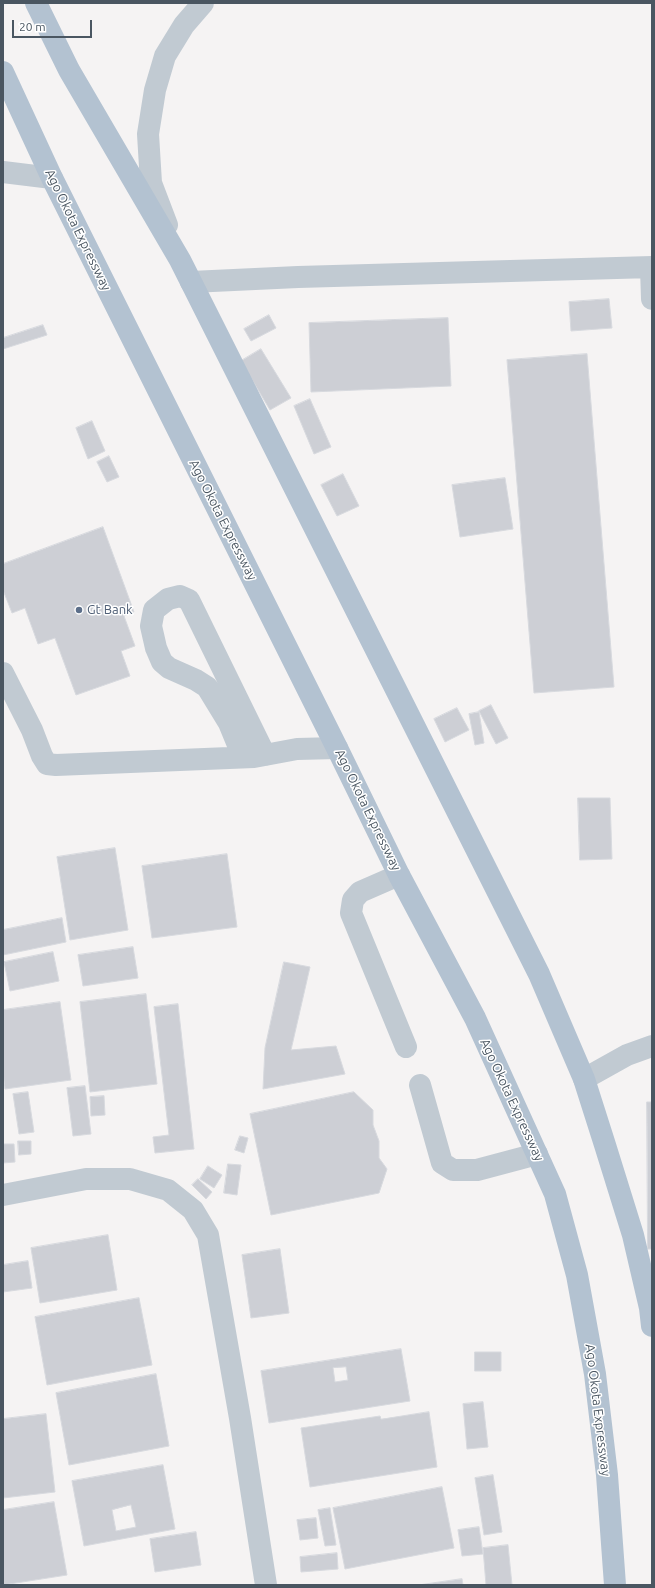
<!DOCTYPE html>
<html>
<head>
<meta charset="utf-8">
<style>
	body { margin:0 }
	#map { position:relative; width:655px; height:1588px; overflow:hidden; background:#f5f3f3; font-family:Ubuntu,sans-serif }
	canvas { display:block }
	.frame { position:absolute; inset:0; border:4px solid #4a5661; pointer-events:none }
	.scale { position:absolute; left:12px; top:20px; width:80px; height:18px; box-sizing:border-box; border:2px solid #4a5661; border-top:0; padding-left:5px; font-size:12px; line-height:14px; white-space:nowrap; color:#4a5661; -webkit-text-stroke:3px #fff; paint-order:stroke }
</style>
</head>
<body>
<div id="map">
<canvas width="655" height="1588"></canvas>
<div class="frame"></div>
<div class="scale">20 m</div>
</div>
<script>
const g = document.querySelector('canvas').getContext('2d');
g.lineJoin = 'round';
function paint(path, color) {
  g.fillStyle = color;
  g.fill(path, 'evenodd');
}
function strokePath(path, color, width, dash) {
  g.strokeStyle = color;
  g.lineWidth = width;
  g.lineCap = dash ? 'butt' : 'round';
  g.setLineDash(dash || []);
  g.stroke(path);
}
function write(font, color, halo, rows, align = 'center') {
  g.font = font + ' Ubuntu,sans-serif';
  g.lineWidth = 3;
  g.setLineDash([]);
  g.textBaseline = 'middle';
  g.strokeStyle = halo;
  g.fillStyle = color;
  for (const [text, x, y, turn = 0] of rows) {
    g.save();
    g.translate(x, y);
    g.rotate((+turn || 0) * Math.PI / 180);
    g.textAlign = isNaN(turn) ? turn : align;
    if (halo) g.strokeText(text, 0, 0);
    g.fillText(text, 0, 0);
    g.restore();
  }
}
const building = new Path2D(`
	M609,299L612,328L571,331L569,302Z
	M269,315L276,328L251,341L244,329Z
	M448,318L451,386L311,392L309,323Z
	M43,325L47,335L3,349V338Z
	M261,349L291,398L270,410L241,361Z
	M587,354L614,687L534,693L507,360Z
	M310,399L331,447L314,454L294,406Z
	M92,421L105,451L88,459L76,428Z
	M109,456L119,477L107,482L97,462Z
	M343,474L359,506L337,516L321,485Z
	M505,478L513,529L460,537L452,485Z
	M103,527L134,612L124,616L135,646L121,651L130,676L76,695L55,638L38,644L25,608L12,613L3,590V564Z
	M491,705L508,738L496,744L479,711Z
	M457,708L469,730L445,742L434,719Z
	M479,712L484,743L475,745L469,714Z
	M578,798H610L612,859L580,860Z
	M115,848L128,930L70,940L57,857Z
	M227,854L237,927L152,938L142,866Z
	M62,918L66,942L3,955V930Z
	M133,947L138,978L83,986L78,955Z
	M53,952L59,981L10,991L4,962Z
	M284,962L310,967L291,1050L336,1046L345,1074L263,1089L265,1048Z
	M146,994L157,1084L90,1092L80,1002Z
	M60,1002L71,1080L5,1089L3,1072V1010Z
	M178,1004L194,1149L155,1153L153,1137L169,1135L154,1007Z
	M85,1086L91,1134L73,1136L67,1088Z
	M28,1092L34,1132L19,1134L13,1094Z
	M354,1092L373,1110V1125L379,1141V1158L387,1169L379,1193L271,1215L250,1114Z
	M104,1096L105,1115L91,1116L90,1097Z
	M647,1102H652V1249H648Z
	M240,1136L248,1138L244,1153L235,1150Z
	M18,1141H31V1154L19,1155Z
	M3,1144H14L15,1162L3,1163Z
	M228,1164L241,1165L237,1195L224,1193Z
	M208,1166L222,1175L214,1188L200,1179Z
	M198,1179L212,1192L206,1199L192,1185Z
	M108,1235L117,1290L40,1303L31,1248Z
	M280,1249L289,1313L251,1318L242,1255Z
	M28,1261L32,1288L3,1292V1265Z
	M139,1298L152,1365L47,1385L35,1317Z
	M401,1349L410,1401L269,1423L261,1371ZM346,1367L348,1380L335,1382L333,1368Z
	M475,1352H501V1371H475Z
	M156,1374L169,1446L69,1465L56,1393Z
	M483,1402L488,1447L467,1449L463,1404Z
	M429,1412L437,1467L310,1487L301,1428L380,1416L381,1419Z
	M46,1414L55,1492L3,1498V1419Z
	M163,1465L175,1529L84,1546L72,1481ZM131,1505L136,1527L116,1531L112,1510Z
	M493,1475L502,1532L484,1535L475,1478Z
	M442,1487L454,1548L345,1569L333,1508Z
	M54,1502L67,1575L3,1585V1510Z
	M330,1508L336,1545L325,1546L318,1510Z
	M316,1518L318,1538L300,1540L297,1520Z
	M479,1527L483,1554L462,1556L458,1530Z
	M196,1532L201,1565L155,1572L150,1539Z
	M508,1545L512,1585H486L483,1548Z
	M337,1553L338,1569L301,1572L300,1557Z
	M462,1579L463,1585H419Z`);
paint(building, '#cdcfd5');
strokePath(building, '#d7d9de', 1);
strokePath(new Path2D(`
	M3,172L52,178
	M167,225L151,183L148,134L155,90L165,56L184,25L203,3
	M651,268L652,299
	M191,282L298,277L652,267
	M3,673L32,730L42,756L47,764L56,765L254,757L297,749L337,748
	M243,757L229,723L207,687L196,680L169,668L162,662L156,648L151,626L154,610L168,599L180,596L189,600L265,755
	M399,875L360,892L353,900L351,913L406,1047
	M584,1079L627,1055L652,1046
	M420,1085L442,1163L453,1170H477L537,1154
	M3,1195L86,1179H130L168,1190L193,1210L208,1235L240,1418L266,1585`), '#c1cad2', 22);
strokePath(new Path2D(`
	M36,3L69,70L180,260L539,974L584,1079L605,1145L633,1235L650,1308L652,1326
	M3,72L52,178L337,748L399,875L475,1018L555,1194L577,1275L595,1374L607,1475L615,1585`), '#b3c2d1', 22);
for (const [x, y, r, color] of [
	[79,610,4,"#5c6f8a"]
]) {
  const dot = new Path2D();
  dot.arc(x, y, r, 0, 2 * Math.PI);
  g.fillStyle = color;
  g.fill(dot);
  strokePath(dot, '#fff', 1.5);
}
write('13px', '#4a5661', '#fff', [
	["Ago Okota Expressway",78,230,64],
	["Ago Okota Expressway",223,520,63],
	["Ago Okota Expressway",368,810,64],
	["Ago Okota Expressway",512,1100,65],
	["Ago Okota Expressway",598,1410,83]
]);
write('13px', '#4e5e75', '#fff', [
	["Gt Bank",87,610]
], 'left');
</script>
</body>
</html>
